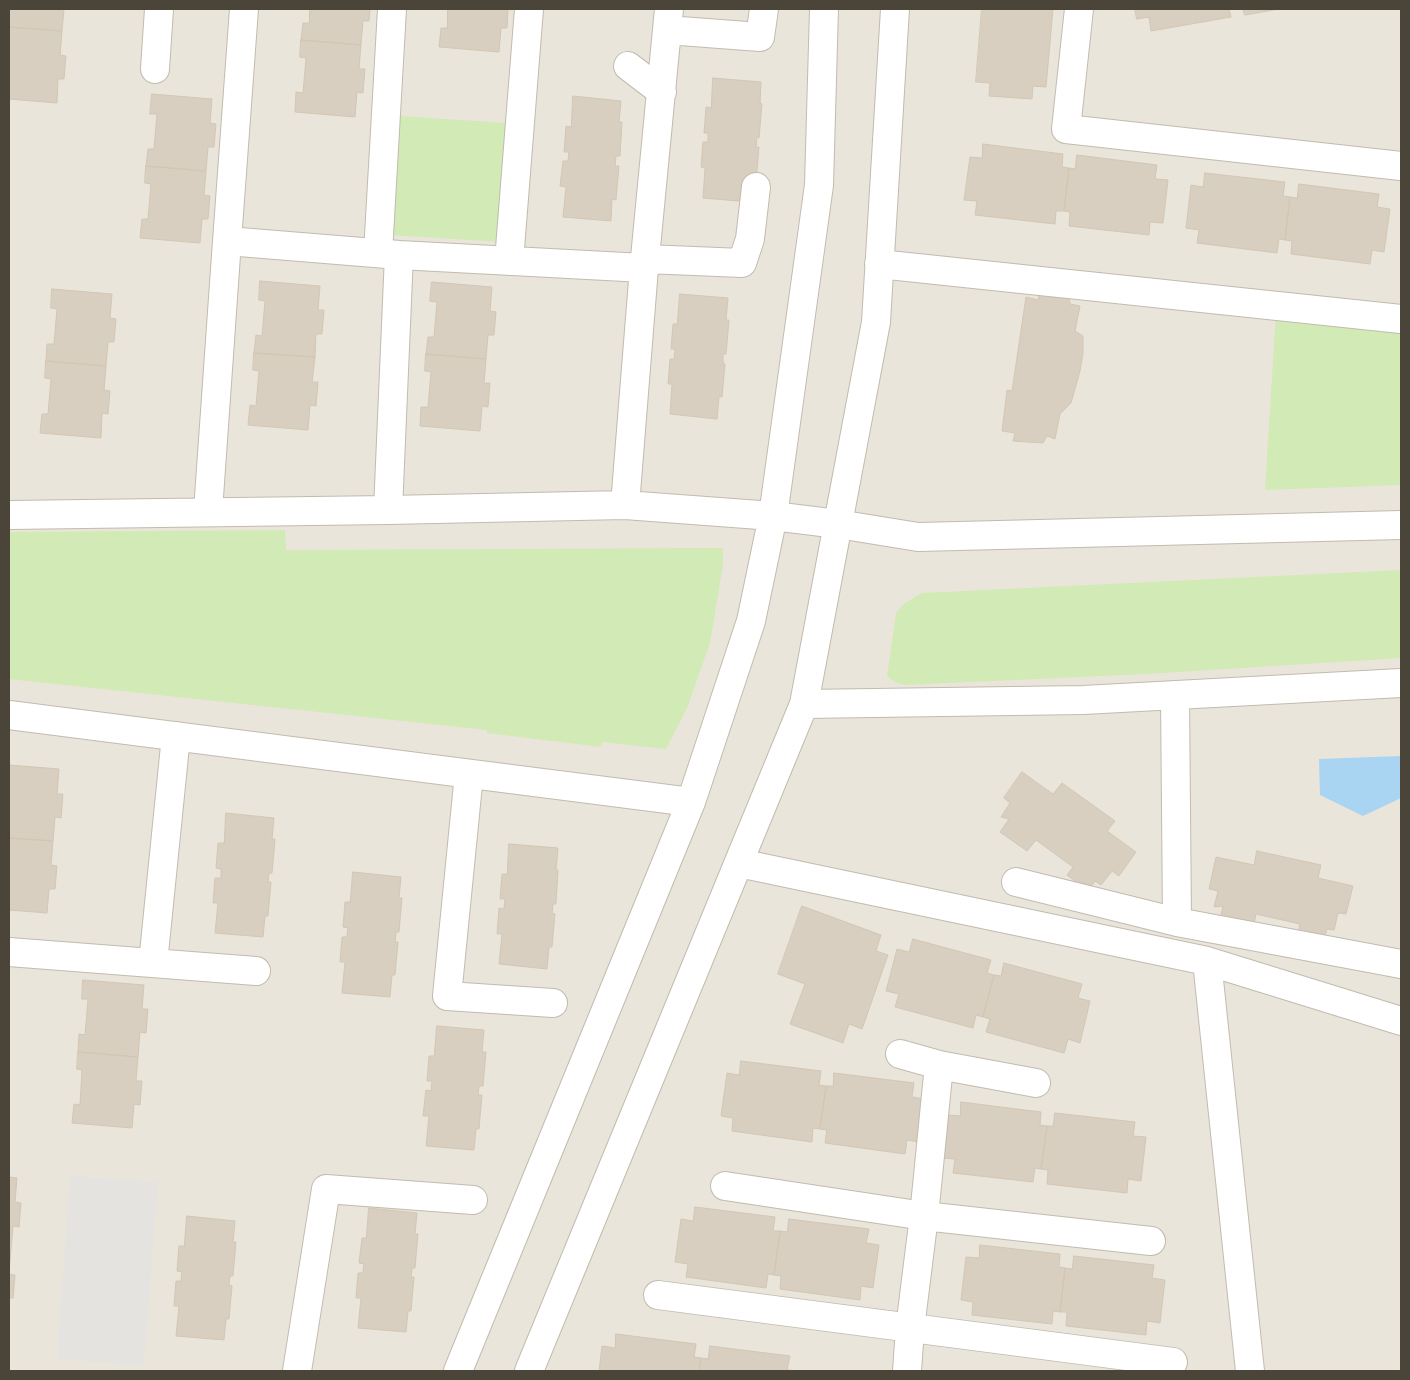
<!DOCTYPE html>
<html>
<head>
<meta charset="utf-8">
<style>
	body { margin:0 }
	#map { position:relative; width:1410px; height:1380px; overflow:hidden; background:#f6f3ec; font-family:Ubuntu,sans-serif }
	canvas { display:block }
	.frame { position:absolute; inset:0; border:10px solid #4b4439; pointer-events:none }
</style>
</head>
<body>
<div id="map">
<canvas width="1410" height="1380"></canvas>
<div class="frame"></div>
</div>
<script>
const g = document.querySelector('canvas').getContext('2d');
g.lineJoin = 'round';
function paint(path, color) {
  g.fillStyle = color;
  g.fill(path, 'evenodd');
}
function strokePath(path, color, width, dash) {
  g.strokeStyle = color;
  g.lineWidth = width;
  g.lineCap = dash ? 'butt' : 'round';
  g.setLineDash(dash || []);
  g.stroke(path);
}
paint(new Path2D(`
	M9,9H1401V1371H9Z`), '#eae5da');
paint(new Path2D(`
	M399,116L507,123L500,242L392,235Z
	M1276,313L1401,328V485L1265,490Z
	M285,530L286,550L723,548V564L710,643L687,708L666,749L602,742L601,747L487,733V730L9,679V532Z
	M1401,570V658L1146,674L949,683L905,685L895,682L887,676L896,613L905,603L922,593Z`), '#d2eab5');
paint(new Path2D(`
	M70,1176L158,1182L144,1365L57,1359Z`), '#e5e3e0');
paint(new Path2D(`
	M1401,756V798L1363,816L1320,795L1319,759Z`), '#a9d4f2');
const building = new Path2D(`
	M9,9H64L62,31L9,27Z
	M310,9H370L369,21H363L361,45L301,40L303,23H309Z
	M448,9H508L507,28H501L499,52L439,47L441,28H447Z
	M982,9H1053L1046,87L1033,86L1032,99L989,96L990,83L976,82Z
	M1135,9H1229L1231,17L1151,31L1149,17L1137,19Z
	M1243,9H1279L1245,15Z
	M9,27L62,31L60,55L66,56L64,79H58L57,103L9,99Z
	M301,40L361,45L359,69H365L363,93L357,92L355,117L295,112L296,92L303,93L306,58L300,57Z
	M713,78L761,82L760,103L762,104L759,138L757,137L756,147H759L756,181L750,202L703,198L705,168L701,167L703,142H708V133H704L706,107L711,108Z
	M152,94L212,99L210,123L216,124L214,147H208L206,171L146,166L148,149H154L157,114H150Z
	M573,96L621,101L619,122H622L620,156H616L615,166H619L616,200L612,199L611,221L563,217L566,187L560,186L563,161H568L569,152H564L566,126L571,127Z
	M983,144L1063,154L1062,167L1069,168L1064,211H1056L1055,224L975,215L977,201L964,200L970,157L982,158Z
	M1077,155L1157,165L1155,179L1168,180L1163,223L1150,222L1149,235L1069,226L1070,212L1064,211L1069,168L1075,169Z
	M146,166L206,171L204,195L210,196L208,219H202L200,243L140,238L142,219H148L151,184L145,183Z
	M1205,173L1285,182L1283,196L1290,197L1285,240L1279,239L1277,253L1197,243L1199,230L1186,228L1191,185L1203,187Z
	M1299,184L1379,194L1377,207L1390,209L1384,252L1372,250L1370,264L1291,254L1292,241L1285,240L1290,197L1297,198Z
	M260,281L320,286L318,310H324L322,334H316L315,357L254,353L256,335L262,336L265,301L259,300Z
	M432,282L492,287L490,311L496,312L494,335H488L486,359L426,354L428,337H434L437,302L430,301Z
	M52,289L112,294L110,318L116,319L114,342H108L106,366L46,361L47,344H54L57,309L51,308Z
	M1040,291L1069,297L1070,304L1080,306L1075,331L1083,336V353L1080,371L1071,403L1060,414L1055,439L1047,436L1043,443L1013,441L1015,433L1002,431L1007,390L1012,391L1026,297L1038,300Z
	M680,294L728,298L726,320H729L726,354H723V363L725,364L722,397H719L717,419L670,414L672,384H668L670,359H674L675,349H671L673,324H677Z
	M254,353L315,357L312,382H318L316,406L310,405L308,430L248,425L250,405L256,406L259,371L253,370Z
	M426,354L486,359L484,383H490L488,407L482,406L480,431L420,426L421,407H428L431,372L425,371Z
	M46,361L106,366L104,390L110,391L108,414L102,413L101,438L40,433L42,414H48L51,379L45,378Z
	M9,765L59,769L57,794H63L61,818L55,817L53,841L9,838Z
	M1022,772L1053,794L1062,783L1115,821L1107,831L1136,852L1119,876L1112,871L1101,885L1095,881L1088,891L1067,875L1073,867L1036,840L1027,851L1000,832L1009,819L1001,817L1010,803L1004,798Z
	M226,813L274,818L272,839H275L272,873H269L268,882H271L268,916H265L263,937L215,933L218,903H213L215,878H221V869L216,868L218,843H224Z
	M9,838L53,841L51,865L57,866L55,889H49L47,913L9,910Z
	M509,844L558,848L556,870H558L556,904H553L552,913L555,914L552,947H549L547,969L499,964L502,934H497L499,908L504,909L505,899H500L502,874H507Z
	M1257,851L1321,865L1318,878L1353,886L1346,914L1338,913L1334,930L1327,929L1324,940L1298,935L1300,924L1256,914L1253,928L1220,920L1223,906L1214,907L1218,891L1209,889L1216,857L1254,865Z
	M353,872L401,877L399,898H402L399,932H396L395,942H398L395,975H392L390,997L342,993L345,962H340L342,937H347L348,928L343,927L345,902H350Z
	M802,906L881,935L876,951L888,955L862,1029L849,1024L843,1043L790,1024L805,984L778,974Z
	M913,939L991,960L987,973L994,975L983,1017L976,1015L973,1028L895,1007L899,994L886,991L897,949L909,952Z
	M1004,963L1082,984L1078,998L1090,1001L1080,1043L1068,1039L1064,1053L986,1032L990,1019L983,1017L994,975L1001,976Z
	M83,980L144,985L142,1009H148L146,1033L140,1032L138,1057L78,1052L79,1034L85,1035L88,999H82Z
	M437,1026L484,1030L482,1052H486L483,1086H479L478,1095H482L479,1129H476L474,1150L426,1146L429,1116H423L426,1090L431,1091L432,1081H427L429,1056H434Z
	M78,1052L138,1057L136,1081H142L140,1105L134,1104L132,1128L72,1123L74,1104L80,1105L82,1070L77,1069Z
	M741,1061L821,1071L819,1085L826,1086L820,1129L813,1128L812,1142L732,1131L733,1118L721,1116L727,1073L739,1075Z
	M834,1073L914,1083L912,1097L925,1099L919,1142L907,1140L905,1154L825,1143L827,1130L820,1129L826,1086H833Z
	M961,1102L1041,1112L1040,1125L1047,1126L1041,1169L1035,1168L1033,1182L953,1173L955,1159L942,1158L947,1115L960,1116Z
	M1055,1113L1135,1122L1133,1136L1146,1137L1141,1181L1128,1179L1127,1193L1047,1184L1048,1170L1041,1169L1047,1126H1053Z
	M9,1177L17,1178L15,1202L21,1203L19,1227L13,1226L11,1250H9Z
	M695,1207L775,1217L773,1231H780L774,1275L768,1274L766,1288L686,1277L688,1264L675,1262L681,1219L693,1221Z
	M369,1208L417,1213L415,1234H418L415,1268H412L411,1277H414L411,1311H408L406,1332L358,1328L361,1298H356L358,1273H363L364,1264L359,1263L362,1238H366Z
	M187,1216L235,1221L233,1242H236L233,1276H230L229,1285L232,1286L229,1319H226L224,1340L176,1336L179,1306H174L176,1281H181L182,1272L177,1271L179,1246H184Z
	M789,1219L869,1229L866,1243L879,1245L873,1288L861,1286L860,1300L780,1289L781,1276L774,1275L780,1231L787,1232Z
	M980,1245L1060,1254L1059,1267L1065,1268L1060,1312L1053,1311L1052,1324L972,1315L973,1302L961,1300L966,1257L979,1258Z
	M9,1250H11L9,1274L15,1275L13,1298H9Z
	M1074,1256L1154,1265L1152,1278L1165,1280L1160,1323L1147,1321L1146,1335L1066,1326L1067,1312H1060L1065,1268L1072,1269Z
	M616,1334L696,1344L694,1357L701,1358L699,1371H599L602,1346L615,1348Z
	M710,1346L790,1356L787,1370L799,1371H699L701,1358L708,1359Z`);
paint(building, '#d8cfc1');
strokePath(building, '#d3c7b4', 1);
const minor = new Path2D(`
	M1079,9L1066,129L1401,166
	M667,30L760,37L764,9
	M628,66L662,92
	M155,69L159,9
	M227,241L244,9
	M378,253L392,9
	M399,255L644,268L625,505
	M646,259L742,263L750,239L756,187
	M509,261L529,9
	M879,264L1401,319
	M644,268L669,9
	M208,511L227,241L399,255L388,510
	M9,515L388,510L625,505L773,516L838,524L918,537L1401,525
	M1175,695L1177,922L1401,964
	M804,704L1083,700L1401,683
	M9,715L691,802
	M469,774L447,996L553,1003
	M739,863L1207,961L1250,1371
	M1016,882L1177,922
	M9,952L256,971
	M1207,961L1401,1021
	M153,963L176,736
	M900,1054L939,1065L924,1216L1151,1241
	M939,1065L1036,1083
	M725,1186L924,1216L910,1328L907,1371
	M658,1295L1173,1362
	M297,1371L326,1189L473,1200
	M458,1371L691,802L751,621L773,516L819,185L824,9
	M529,1371L804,704L876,322L895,9`);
strokePath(minor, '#c2bbae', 30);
strokePath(minor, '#fff', 28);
</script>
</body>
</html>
